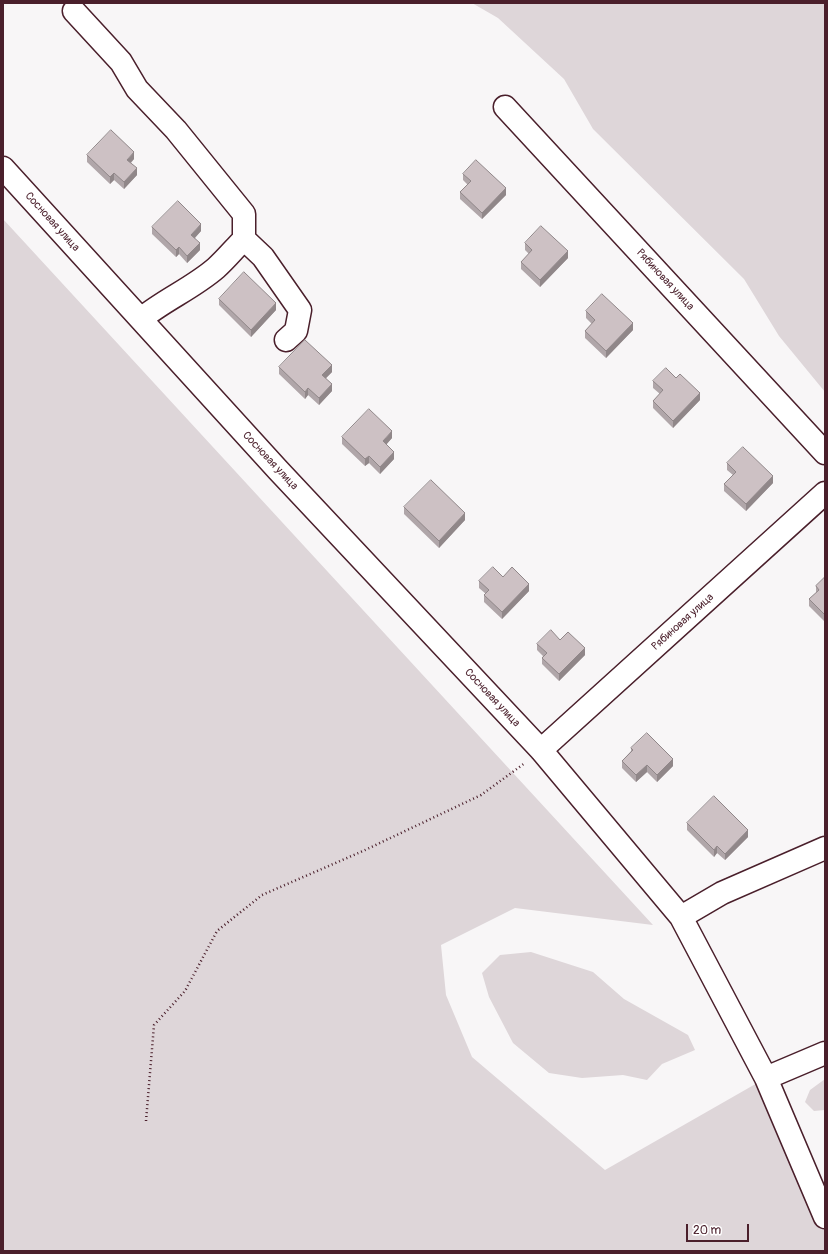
<!DOCTYPE html>
<html>
<head>
<meta charset="utf-8">
<style>
	body { margin:0 }
	#map { position:relative; width:828px; height:1254px; overflow:hidden; background:#f8f6f7; font-family:Pangolin,sans-serif }
	canvas { display:block }
	.frame { position:absolute; inset:0; border:4px solid #4a1f2b; pointer-events:none }
	.scale { position:absolute; left:686px; top:1224px; width:63px; height:18px; box-sizing:border-box; border:2px solid #4a1f2b; border-top:0; padding-left:5px; font-size:12px; line-height:14px; white-space:nowrap; color:#4a1f2b; -webkit-text-stroke:3px #fff; paint-order:stroke }
</style>
</head>
<body>
<div id="map">
<canvas width="828" height="1254"></canvas>
<div class="frame"></div>
<div class="scale">20 m</div>
</div>
<script>
const g = document.querySelector('canvas').getContext('2d');
g.lineJoin = 'round';
function paint(path, color) {
  g.fillStyle = color;
  g.fill(path, 'evenodd');
}
function strokePath(path, color, width, dash) {
  g.strokeStyle = color;
  g.lineWidth = width;
  g.lineCap = dash ? 'butt' : 'round';
  g.setLineDash(dash || []);
  g.stroke(path);
}
function write(font, color, halo, rows, align = 'center') {
  g.font = font + ' Pangolin,sans-serif';
  g.lineWidth = 4;
  g.setLineDash([]);
  g.textBaseline = 'middle';
  g.strokeStyle = halo;
  g.fillStyle = color;
  for (const [text, x, y, turn = 0] of rows) {
    g.save();
    g.translate(x, y);
    g.rotate((+turn || 0) * Math.PI / 180);
    g.textAlign = isNaN(turn) ? turn : align;
    if (halo) g.strokeText(text, 0, 0);
    g.fillText(text, 0, 0);
    g.restore();
  }
}
paint(new Path2D(`
	M472,3H825V392L779,336L744,279L593,129L564,79L498,18Z
	M3,219L653,925L515,908L441,945L446,995L472,1057L605,1170L766,1078L812,1188L825,1182V1251H3Z
	M531,952L593,972L624,999L688,1035L695,1050L662,1064L647,1080L623,1075L582,1078L549,1073L513,1043L489,997L482,973L500,955Z
	M825,1079V1110L814,1111L805,1102L810,1090Z`), '#ded6d9');
const minor = new Path2D(`
	M74,11L121,62L137,89L176,130L244,214V239C235,248 226,259 216,268C193,288 164,300 141,319
	M505,107L825,453
	M3,168L278,470L541,750L681,917L766,1078L825,1217
	M244,239L263,257L300,310L296,331L286,340
	M541,750L825,493
	M681,917L722,893L825,848
	M766,1078L825,1053`);
strokePath(minor, '#4a1f2b', 25);
strokePath(new Path2D(`
	M146,1121L154,1025L185,991L217,931L262,895L363,851L481,795L525,763`), '#4a1f2b', 2.5, [1, 3]);
strokePath(minor, '#fff', 22);
paint(new Path2D(`
	M87,155L134,159L131,163L137,175L124,189L114,180L110,184L87,162Z
	M463,174L506,195L482,219L460,199V192L468,185L463,180Z
	M152,227L201,231L195,238L200,250L187,263L179,254L176,257L152,234Z
	M525,243L568,258L540,287L521,269V262L529,254L525,250Z
	M219,299L276,310L251,337L219,305Z
	M586,311L633,330L606,358L585,338V331L592,324L586,318Z
	M279,367L332,372L326,378L332,391L319,405L308,395L305,399L279,374Z
	M676,378L700,400L673,428L653,408V401L660,394L653,388V381Z
	M342,437L392,438L386,445L394,459L380,474L369,463L365,466L342,444Z
	M727,463L773,483L746,511L724,491V484L733,475L727,470Z
	M404,507L465,520L439,548L404,514Z
	M503,577L529,591L502,619L484,602V595L486,594L479,588V581Z
	M825,577V622L809,606V599L816,593V586Z
	M560,640L585,655L559,681L542,664V658L543,656L537,650V644Z
	M631,748L673,766L657,782L647,772L636,782L622,768V761L631,751Z
	M687,823L748,837L725,860L717,853L714,857L687,830Z`), '#b0a6a9');
paint(new Path2D(`
	M134,152V159L127,166V160Z
	M137,168V175L124,189V182Z
	M114,173V180L110,184V177Z
	M506,188V195L482,219V213Z
	M201,224V231L191,242V235Z
	M200,243V250L187,263V256Z
	M179,247V254L176,257V250Z
	M568,251V258L540,287V280Z
	M276,303V310L251,337V330Z
	M633,323V330L606,358V351Z
	M332,365V372L322,382V375Z
	M332,384V391L319,405V398Z
	M308,388V395L305,399V392Z
	M700,393V400L673,428V421Z
	M392,431V438L383,448V441Z
	M394,452V459L380,474V467Z
	M369,456V463L365,466V459Z
	M773,476V483L746,511V504Z
	M465,513V520L439,548V541Z
	M529,584V591L502,619V612Z
	M585,648V655L559,681V674Z
	M673,759V766L657,782V775Z
	M647,765V772L636,782V775Z
	M748,830V837L725,860V854Z
	M717,846V853L714,857V850Z`), '#908789');
const building = new Path2D(`
	M111,130L134,152L127,160L137,168L124,182L114,173L110,177L87,155Z
	M476,160L506,188L482,213L460,192L471,181L463,174Z
	M178,201L201,224L191,235L200,243L187,256L179,247L176,250L152,227Z
	M541,226L568,251L540,280L521,262L532,250L525,243Z
	M244,272L276,303L251,330L219,299Z
	M602,294L633,323L606,351L585,331L595,320L586,311Z
	M305,340L332,365L322,375L332,384L319,398L308,388L305,392L279,367Z
	M666,368L676,378L680,374L700,393L673,421L653,401L663,390L653,381Z
	M369,409L392,431L383,441L394,452L380,467L369,456L365,459L342,437Z
	M743,447L773,476L746,504L724,484L736,472L727,463Z
	M431,480L465,513L439,541L404,507Z
	M493,567L503,577L512,567L529,584L502,612L484,595L489,590L479,581Z
	M825,577V615L809,599L819,590L816,586Z
	M551,630L560,640L568,632L585,648L559,674L542,658L547,653L537,644Z
	M647,733L673,759L657,775L647,765L636,775L622,761L633,750L631,748Z
	M714,796L748,830L725,854L717,846L714,850L687,823Z`);
paint(building, '#cdc1c4');
strokePath(building, '#908789', 1);
write('11px', '#4a1f2b', '#fff', [
	["Сосновая улица",52,222,48],
	["Рябиновая улица",665,280,47],
	["Сосновая улица",270,461,47],
	["Рябиновая улица",683,622,-42],
	["Сосновая улица",492,698,47]
]);
</script>
</body>
</html>
